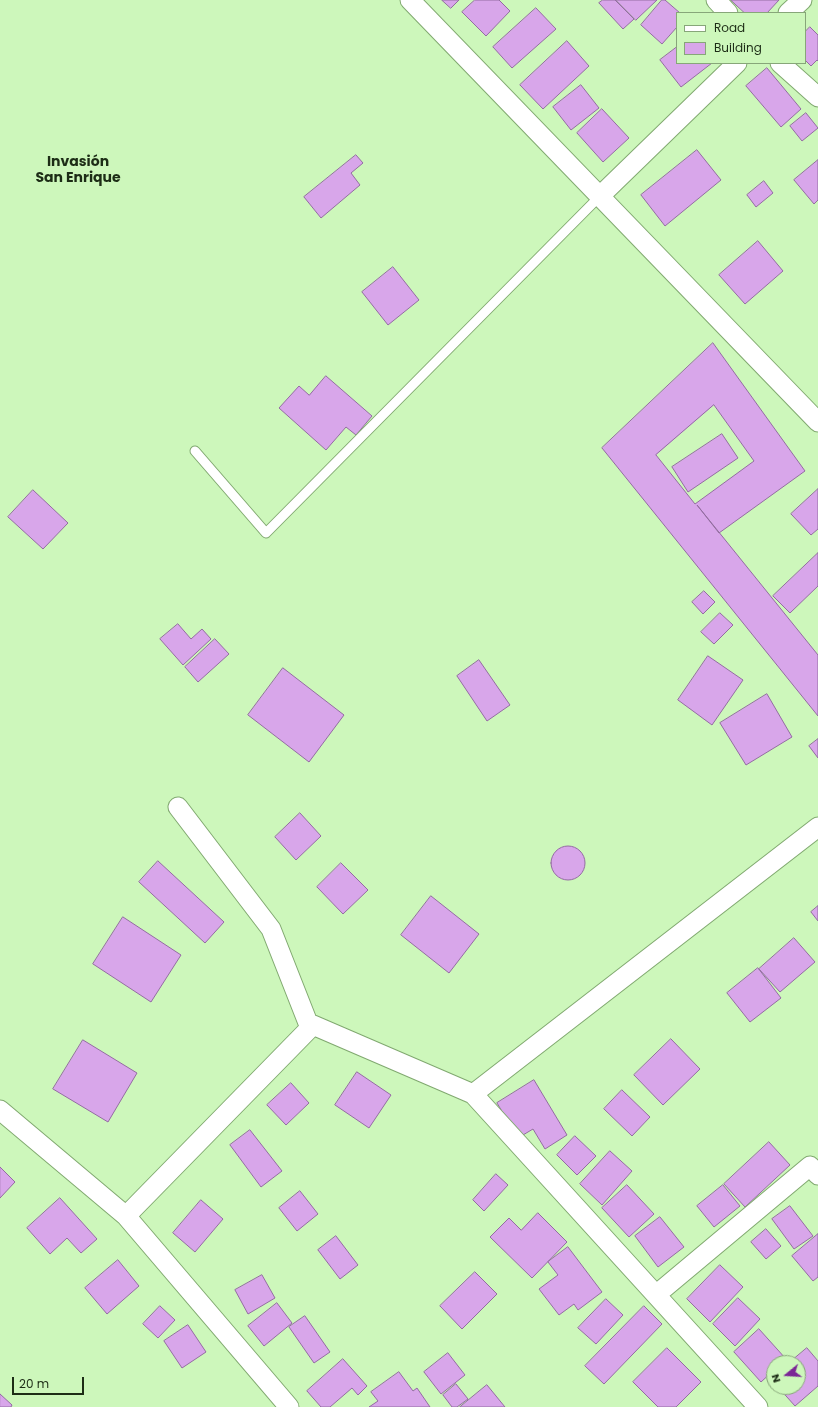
<!DOCTYPE html>
<html>
<head>
<meta charset="utf-8">
<style>
	body { margin:0 }
	#map { position:relative; width:818px; height:1407px; overflow:hidden; background:#cdf7bb; font-family:Poppins,sans-serif }
	canvas { display:block }
	.legend { position:absolute; left:676px; top:12px; width:130px; height:52px; box-sizing:border-box; background:#cdf7bb; border:1px solid #87a679; margin:0; padding:5px 7px; list-style:none; font-size:12px; color:#1d2d16 }
	.legend li { display:flex; align-items:center; gap:8px; height:20px }
	.legend b { width:20px; border:1px solid #87a679 }
	.north { position:absolute; left:766px; top:1355px; width:40px; height:40px; box-sizing:border-box; background:#cdf7bb; border:1px solid #87a679; border-radius:50%; rotate:252deg; font-size:11px; font-weight:700; line-height:16px; text-align:center; color:#1d2d16 }
	.north::after { content:''; display:block; margin:auto; width:14px; height:18px; background:#7b2696; clip-path:polygon(50% 0,100% 100%,50% 72%,0 100%) }
	.scale { position:absolute; left:12px; top:1377px; width:72px; height:18px; box-sizing:border-box; border:2px solid #1d2d16; border-top:0; padding-left:5px; font-size:12px; line-height:14px; white-space:nowrap; color:#1d2d16; -webkit-text-stroke:3px #cdf7bb; paint-order:stroke }
</style>
</head>
<body>
<div id="map">
<canvas width="818" height="1407"></canvas>
<ul class="legend">
<li><b style="height:5px;background:#fff"></b>Road</li>
<li><b style="height:11px;background:#d8a6ea"></b>Building</li>
</ul>
<div class="north">N</div>
<div class="scale">20 m</div>
</div>
<script>
const g = document.querySelector('canvas').getContext('2d');
g.lineJoin = 'round';
function paint(path, color) {
  g.fillStyle = color;
  g.fill(path, 'evenodd');
}
function strokePath(path, color, width, dash) {
  g.strokeStyle = color;
  g.lineWidth = width;
  g.lineCap = dash ? 'butt' : 'round';
  g.setLineDash(dash || []);
  g.stroke(path);
}
function write(font, color, halo, rows, align = 'center') {
  g.font = font + ' Poppins,sans-serif';
  g.lineWidth = 3;
  g.setLineDash([]);
  g.textBaseline = 'middle';
  g.strokeStyle = halo;
  g.fillStyle = color;
  for (const [text, x, y, turn = 0] of rows) {
    g.save();
    g.translate(x, y);
    g.rotate((+turn || 0) * Math.PI / 180);
    g.textAlign = isNaN(turn) ? turn : align;
    if (halo) g.strokeText(text, 0, 0);
    g.fillText(text, 0, 0);
    g.restore();
  }
}
const building = new Path2D(`
	M442,0H459L451,8Z
	M475,0H499L510,11L486,36L462,12Z
	M603,0H615L634,19L623,29L599,3Z
	M616,0H657L636,20Z
	M662,0H665L680,13H677V27L662,44L641,25Z
	M731,0H779L767,13H745Z
	M536,8L556,29L512,68L493,47Z
	M810,27L818,35V61L817,60L811,66L805,60V32Z
	M567,41L589,66L543,109L520,85Z
	M677,47V63H712L681,87L660,60Z
	M767,68L801,109L781,127L746,86Z
	M581,85L599,108L571,130L553,107Z
	M602,109L629,138L603,162L577,133Z
	M806,113L818,128L802,141L790,126Z
	M697,150L721,180L665,226L641,195Z
	M356,155L363,163L351,173L360,185L321,218L304,197Z
	M818,160V200L814,204L794,180Z
	M764,181L773,193L756,207L747,195Z
	M758,241L783,271L745,304L719,275Z
	M393,267L419,300L388,325L362,292Z
	M713,343L805,471L719,533L697,505L818,655V716L602,448ZM714,405L754,461L695,504L656,455Z
	M326,376L372,416L356,435L346,427L326,450L279,408L299,386L309,395Z
	M722,434L738,458L688,492L672,467Z
	M818,489V529L811,535L791,514Z
	M33,490L68,523L43,549L8,517Z
	M818,553V586L790,613L773,596Z
	M704,591L715,602L703,614L692,602Z
	M720,613L733,625L714,644L701,632Z
	M178,624L191,639L202,629L211,639L183,665L160,639Z
	M215,639L229,654L198,682L185,667Z
	M708,656L743,680L712,725L678,700Z
	M479,660L510,705L487,721L457,676Z
	M283,668L344,715L309,762L248,715Z
	M767,694L792,737L746,765L720,723Z
	M818,739V758L809,746Z
	M300,813L321,836L296,860L275,837Z
	M551 863a17 17 0 1 1 34 0a17 17 0 1 1-34 0Z
	M158,861L224,922L205,943L139,882Z
	M341,863L368,890L343,914L317,887Z
	M431,896L479,934L449,973L401,935Z
	M818,906V921L811,912Z
	M123,917L181,955L151,1002L93,964Z
	M794,938L815,962L780,992L759,969Z
	M758,968L781,998L750,1022L727,993Z
	M671,1039L700,1069L663,1105L634,1075Z
	M83,1040L137,1073L108,1122L53,1089Z
	M357,1072L391,1095L369,1128L335,1105Z
	M534,1080L567,1135L545,1149L533,1129L518,1138L497,1103Z
	M291,1083L309,1103L286,1125L267,1105Z
	M622,1090L650,1117L632,1136L604,1109Z
	M250,1130L282,1171L261,1187L230,1145Z
	M575,1136L596,1156L577,1175L557,1155Z
	M769,1142L790,1165L745,1207L724,1184Z
	M610,1151L632,1171L602,1205L580,1184Z
	M0,1167L15,1182L0,1198Z
	M496,1174L508,1185L484,1211L473,1200Z
	M627,1185L654,1214L629,1237L602,1208Z
	M723,1185L740,1206L714,1227L697,1206Z
	M300,1191L318,1214L297,1231L279,1208Z
	M60,1198L97,1239L81,1253L67,1238L50,1254L27,1228Z
	M201,1200L223,1219L195,1252L173,1233Z
	M790,1206L813,1236L794,1249L772,1219Z
	M538,1213L567,1242L532,1278L490,1237L509,1218L521,1230Z
	M660,1217L684,1247L658,1267L635,1236Z
	M766,1229L781,1246L766,1259L751,1242Z
	M818,1234V1277L813,1281L792,1256Z
	M336,1236L358,1265L340,1279L318,1250Z
	M568,1247L602,1292L578,1310L574,1304L559,1315L539,1289L558,1275L548,1262Z
	M118,1260L139,1286L107,1314L85,1288Z
	M720,1265L743,1287L710,1322L687,1299Z
	M475,1272L497,1294L462,1329L440,1306Z
	M262,1275L275,1298L248,1314L235,1290Z
	M738,1298L760,1319L735,1346L713,1324Z
	M606,1299L623,1315L596,1344L578,1328Z
	M277,1303L292,1323L264,1346L248,1326Z
	M160,1306L175,1320L158,1338L143,1324Z
	M644,1306L662,1324L604,1384L585,1366Z
	M305,1316L330,1352L314,1363L289,1327Z
	M188,1325L206,1352L182,1368L164,1341Z
	M759,1329L786,1359L782,1363H774V1370L761,1382L734,1352Z
	M667,1348L701,1382L676,1407H658L633,1382Z
	M807,1348L818,1361V1386L795,1406L778,1387H798V1363H789Z
	M448,1353L465,1375L441,1394L424,1372Z
	M343,1359L367,1386L358,1395L352,1388L330,1407H321L307,1391Z
	M399,1372L413,1391L417,1388L430,1407H369L378,1401L371,1392Z
	M456,1384L468,1399L457,1407H452L443,1395Z
	M487,1385L505,1407H460Z
	M0,1394L12,1405L11,1407H0Z`);
paint(building, '#d8a6ea');
strokePath(building, '#936ca1', 1);
const service = new Path2D(`
	M195,451L266,533L600,196`);
const minor = new Path2D(`
	M410,0L818,422
	M716,0L728,13
	M788,13L802,0
	M780,63L818,97
	M600,196L737,63
	M178,807L271,929L308,1023L313,1025
	M473,1094L818,827
	M0,1110L126,1216L289,1407
	M126,1216L313,1025L473,1094L758,1407
	M657,1294L810,1166L818,1175`);
strokePath(service, '#81a970', 11);
strokePath(minor, '#81a970', 21);
strokePath(service, '#fff', 9);
strokePath(minor, '#fff', 19);
write('bold 14px', '#1d2d16', '#cdf7bb', [
	["Invasión",78,162],
	["San Enrique",78,178]
]);
</script>
</body>
</html>
